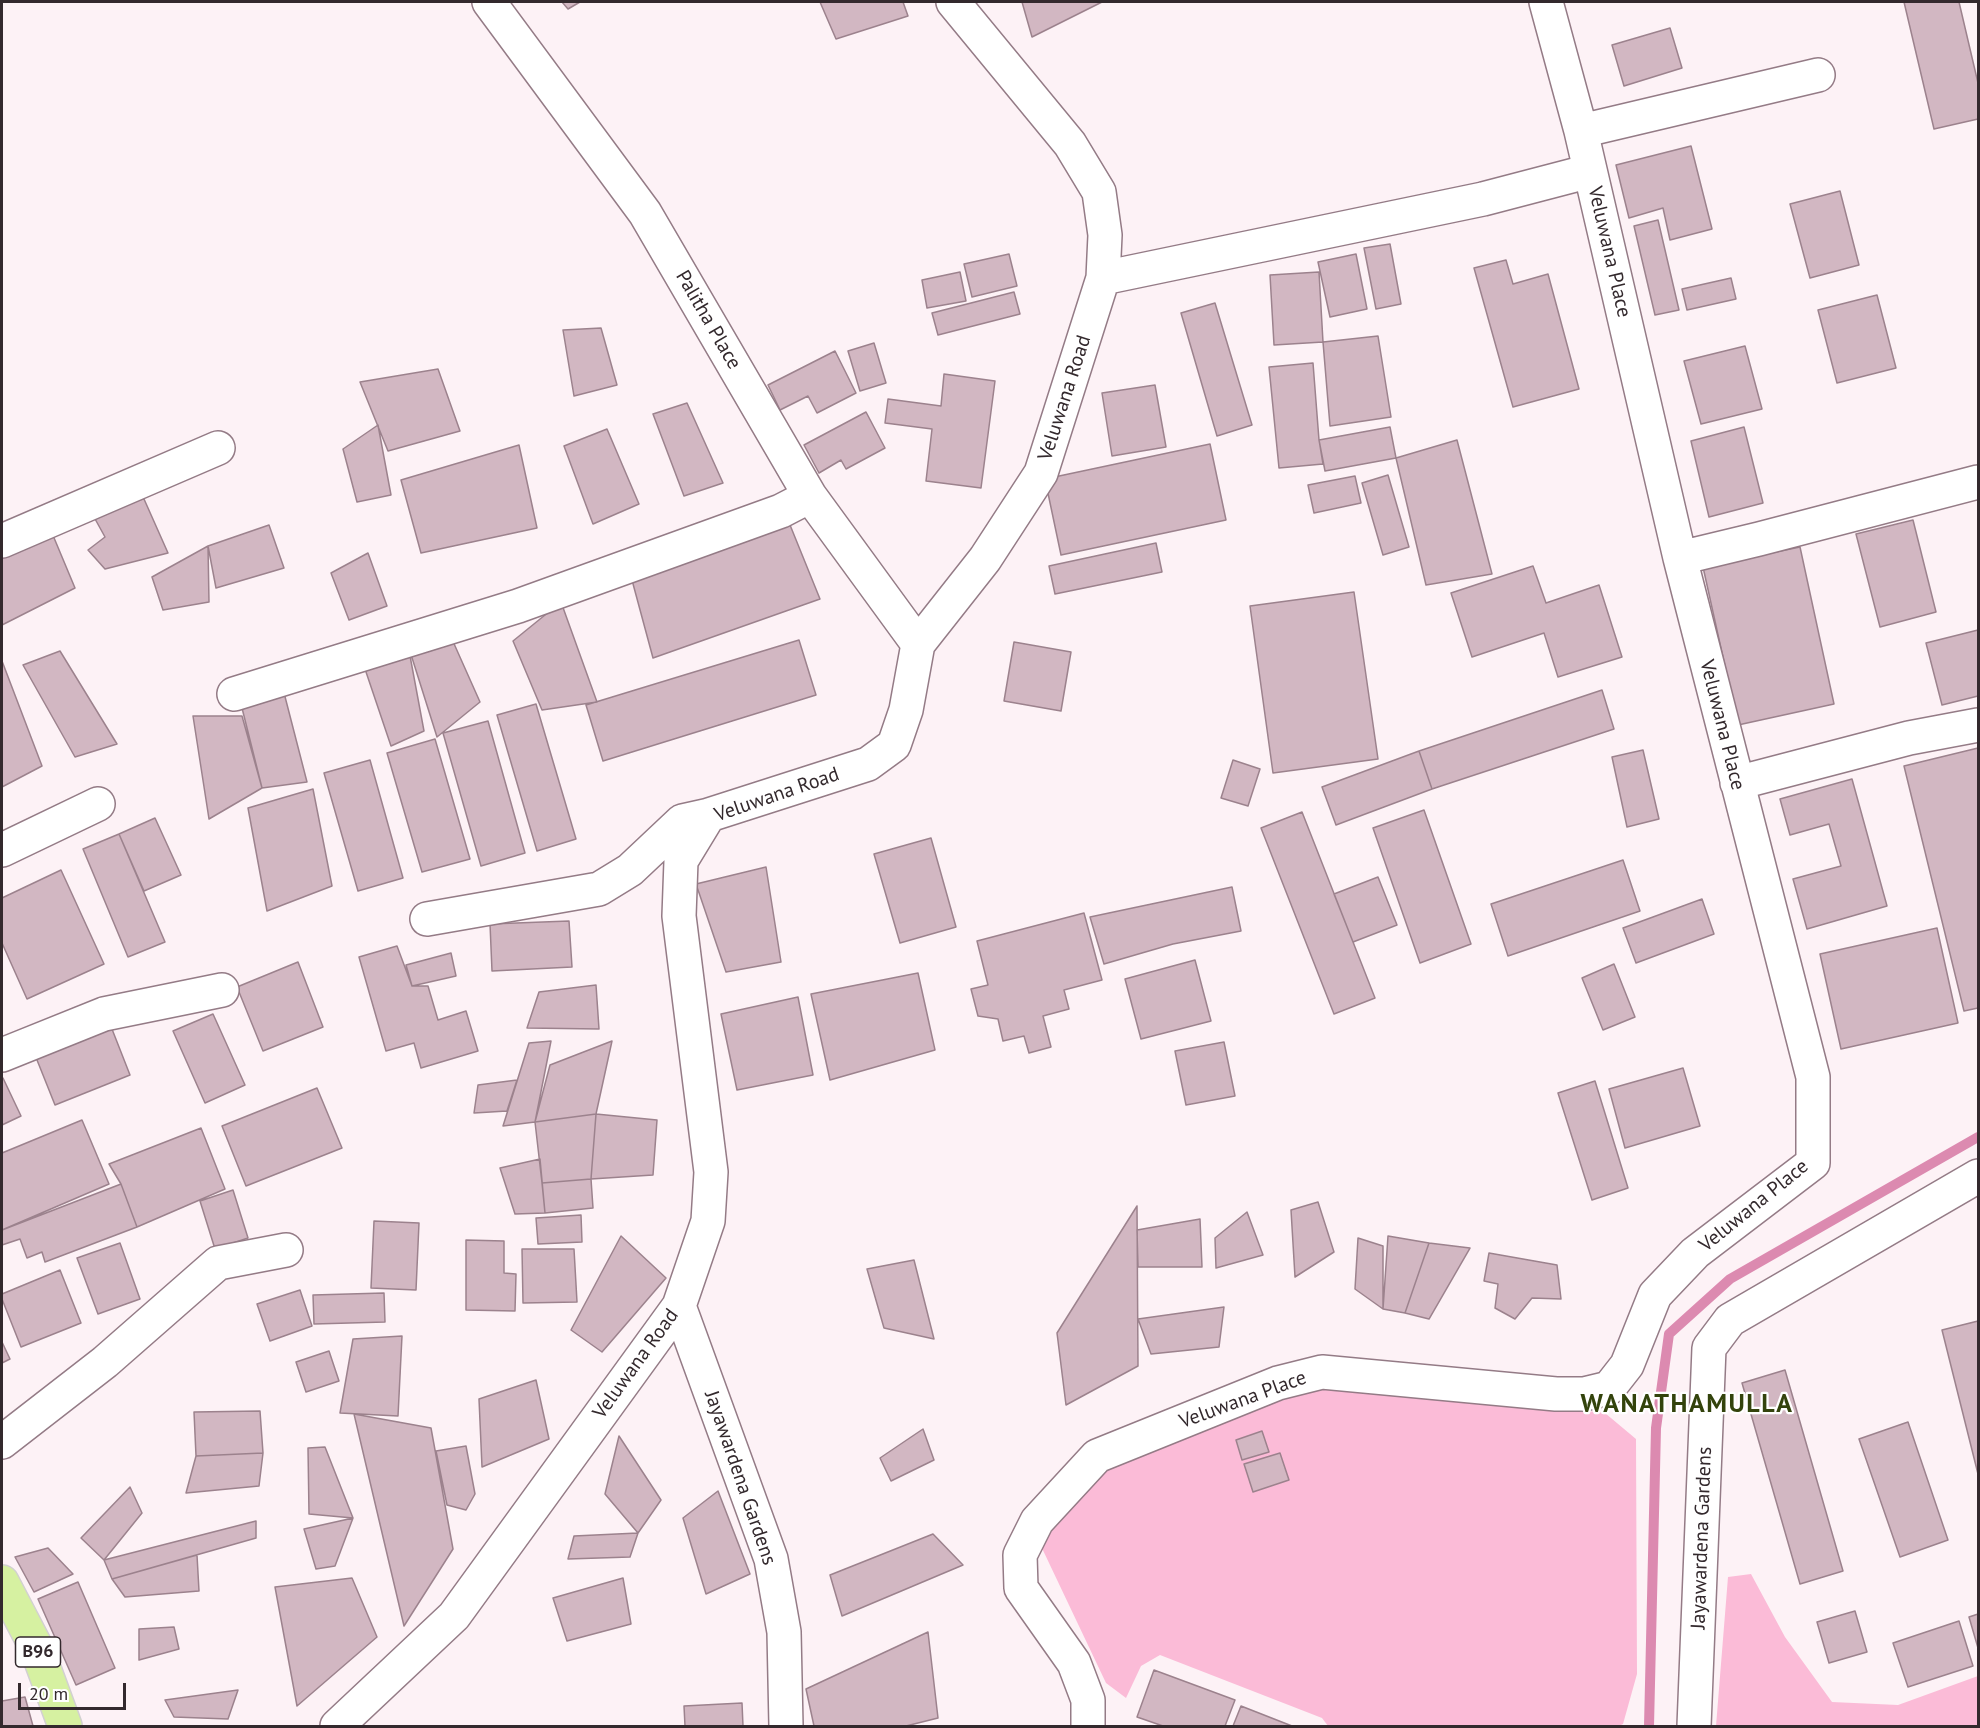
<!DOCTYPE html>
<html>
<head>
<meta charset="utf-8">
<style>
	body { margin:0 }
	#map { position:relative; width:1980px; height:1728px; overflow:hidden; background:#fdf2f6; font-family:"PT Sans",sans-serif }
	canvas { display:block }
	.frame { position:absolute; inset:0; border:3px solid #33292d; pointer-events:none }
	.scale { position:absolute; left:18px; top:1683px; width:108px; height:27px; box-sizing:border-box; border:3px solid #33292d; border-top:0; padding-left:8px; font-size:18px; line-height:21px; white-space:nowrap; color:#33292d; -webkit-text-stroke:4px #fff; paint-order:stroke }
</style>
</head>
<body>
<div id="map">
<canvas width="1980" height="1728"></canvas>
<div class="frame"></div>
<div class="scale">20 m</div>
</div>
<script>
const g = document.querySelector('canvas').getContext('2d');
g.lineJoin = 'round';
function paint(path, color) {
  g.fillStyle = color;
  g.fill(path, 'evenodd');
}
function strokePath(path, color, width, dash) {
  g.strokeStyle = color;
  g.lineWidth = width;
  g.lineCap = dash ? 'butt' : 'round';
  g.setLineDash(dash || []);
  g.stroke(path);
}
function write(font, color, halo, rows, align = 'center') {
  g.font = font + ' "PT Sans",sans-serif';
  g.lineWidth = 4.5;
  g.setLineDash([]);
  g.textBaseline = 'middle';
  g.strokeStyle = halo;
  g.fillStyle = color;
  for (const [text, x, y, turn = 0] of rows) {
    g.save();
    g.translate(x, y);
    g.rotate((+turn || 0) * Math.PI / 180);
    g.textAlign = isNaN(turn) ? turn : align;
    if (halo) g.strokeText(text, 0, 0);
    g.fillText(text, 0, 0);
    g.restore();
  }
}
paint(new Path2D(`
	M1334,1382L1605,1413L1636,1439L1637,1674L1623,1724L1619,1726H1328L1322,1718L1160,1655L1141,1666L1126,1698L1106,1683L1040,1544L1117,1459Z
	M1751,1574L1785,1637L1832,1702L1898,1705L1978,1676V1726H1716L1728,1577Z`), '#fbbbd7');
strokePath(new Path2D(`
	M1649,1726L1656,1428L1669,1334L1730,1279L1978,1137`), '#dc8ab0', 10);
const building = new Path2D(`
	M562,2H580L568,9Z
	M820,2H903L908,16L836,39Z
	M1022,2H1102L1032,37Z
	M1904,2H1959L1978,83V119L1934,129Z
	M1670,28L1682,68L1624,86L1612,45Z
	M1691,146L1712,229L1670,240L1663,208L1629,218L1616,165Z
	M1840,191L1859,265L1810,278L1790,204Z
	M1658,220L1679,310L1655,315L1634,226Z
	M1390,244L1401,304L1376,309L1364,248Z
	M1009,254L1017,286L972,297L964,264Z
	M1356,254L1367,309L1330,317L1318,262Z
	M1506,260L1513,284L1548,274L1579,389L1513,407L1474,268Z
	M960,272L966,301L927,308L922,280Z
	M1319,272L1323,342L1274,345L1270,275Z
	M1731,278L1736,299L1687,310L1682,289Z
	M1014,292L1020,314L938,335L932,313Z
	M1877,295L1896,368L1837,383L1818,310Z
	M1215,303L1252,425L1217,436L1181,313Z
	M601,328L617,385L574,396L563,330Z
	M1378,336L1391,417L1330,426L1323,342Z
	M874,343L886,383L860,391L848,351Z
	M1745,346L1762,409L1701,424L1684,361Z
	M835,351L856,393L817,413L808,396L780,410L768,385Z
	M1313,363L1319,440L1323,464L1279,468L1269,367Z
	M438,369L460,431L388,451L360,382Z
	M944,374L995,381L981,488L926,481L932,429L885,423L888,399L941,406Z
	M1155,385L1166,447L1112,456L1102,393Z
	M687,403L723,483L684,496L653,414Z
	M866,412L885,448L846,469L841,460L819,473L804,445Z
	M378,425L391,495L357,502L343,449Z
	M1390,427L1396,458L1325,471L1319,440Z
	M1744,427L1763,503L1709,517L1691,441Z
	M607,429L639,504L593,524L564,446Z
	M1457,440L1492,574L1426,585L1396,458Z
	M1210,444L1226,520L1061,555L1045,479Z
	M519,445L537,528L421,553L401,480Z
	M1388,475L1409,547L1383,555L1362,483Z
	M1355,476L1361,503L1314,513L1308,485Z
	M144,499L168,553L105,569L88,550L105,537L89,508Z
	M788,520L820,599L653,658L629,569Z
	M1913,520L1936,612L1880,627L1856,534Z
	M269,525L284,568L216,588L208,546Z
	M52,533L75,588L2,625V556Z
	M1156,543L1162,572L1055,594L1049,566Z
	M208,546L209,602L163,610L152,577Z
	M1800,547L1834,704L1738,725L1703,567Z
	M368,553L387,606L349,620L331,573Z
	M1533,566L1546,603L1599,585L1622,657L1558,677L1544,633L1472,657L1451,593Z
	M1354,592L1378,759L1273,773L1250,606Z
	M561,602L597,702L542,710L513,641Z
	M447,628L480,702L437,737L408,645Z
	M1978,630V696L1942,705L1926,643Z
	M799,640L816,695L603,761L586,705Z
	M1014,642L1071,652L1061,711L1004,701Z
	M408,645L424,731L391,746L364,666Z
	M60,651L117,744L75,757L23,665Z
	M2,661L42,766L2,787Z
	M282,685L307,782L262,788L240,700Z
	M1602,690L1614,729L1432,789L1419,751Z
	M536,704L576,839L537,851L497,715Z
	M193,716H242L262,788L209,819Z
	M488,721L525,853L481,866L443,733Z
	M435,739L470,859L422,872L387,753Z
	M1978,748V1008L1964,1011L1904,766Z
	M1643,750L1659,819L1627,827L1612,757Z
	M1419,751L1432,789L1336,825L1322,787Z
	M370,760L403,878L358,891L324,773Z
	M1233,760L1260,769L1248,806L1221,798Z
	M1852,779L1887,906L1807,929L1793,879L1841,866L1829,824L1790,835L1780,799Z
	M313,789L332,886L267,911L248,808Z
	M1424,810L1471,944L1420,963L1373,828Z
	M1302,812L1375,998L1334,1014L1261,828Z
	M155,818L181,875L144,891L119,834Z
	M119,834L165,942L128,957L83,849Z
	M931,838L956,927L900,943L874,854Z
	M1623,860L1640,911L1508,956L1491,904Z
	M766,867L781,962L726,972L696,884Z
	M61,870L104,964L27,999L2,943V898Z
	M1378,877L1397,925L1353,942L1334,894Z
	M1232,887L1241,931L1173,944L1104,964L1090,917Z
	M1702,899L1714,934L1636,963L1623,928Z
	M1084,913L1102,980L1064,990L1069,1009L1043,1016L1051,1047L1029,1053L1024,1036L1003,1041L998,1019L978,1016L971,989L988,985L977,941Z
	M569,921L572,967L492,971L490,924Z
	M1937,928L1958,1023L1841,1049L1820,954Z
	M397,946L412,986H428L438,1020L466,1011L478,1051L421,1068L414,1043L386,1051L359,957Z
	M451,953L456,976L412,986L406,965Z
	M1195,960L1211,1021L1141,1039L1125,979Z
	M298,962L323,1027L263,1051L237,987Z
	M1614,964L1635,1017L1603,1030L1582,978Z
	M918,973L935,1050L830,1080L811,994Z
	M596,985L599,1029L527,1028L539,992Z
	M798,997L813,1075L737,1090L721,1014Z
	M213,1014L245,1085L205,1103L173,1031Z
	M110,1024L130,1075L55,1105L35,1055Z
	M551,1041L535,1122L503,1126L529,1043Z
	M612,1041L596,1114L535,1122L550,1065Z
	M1224,1042L1235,1096L1186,1105L1175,1051Z
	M1683,1068L1700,1126L1625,1148L1609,1089Z
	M3,1078L21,1116L2,1125V1079Z
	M517,1080L507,1111L474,1113L478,1085Z
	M1595,1081L1628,1188L1592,1200L1558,1093Z
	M317,1088L342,1148L246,1186L222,1126Z
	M596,1114L657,1120L653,1175L591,1179Z
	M596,1114L591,1179L542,1183L535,1122Z
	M82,1120L109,1184L2,1230V1153Z
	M201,1128L225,1189L137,1227L121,1184L109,1164Z
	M540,1159L545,1213L515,1214L500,1168Z
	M591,1179L593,1208L545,1213L542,1183Z
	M121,1184L137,1227L45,1262L42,1252L27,1258L20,1239L2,1245V1230Z
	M233,1190L248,1238L215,1249L200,1201Z
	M1318,1202L1334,1252L1295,1277L1291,1210Z
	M1137,1206L1138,1366L1066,1405L1057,1333Z
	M1247,1212L1263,1255L1216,1268L1215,1238Z
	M581,1215L582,1242L538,1244L536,1218Z
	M1200,1219L1202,1267H1138L1137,1230Z
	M374,1221L419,1223L416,1290L371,1288Z
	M621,1236L666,1278L602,1352L571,1330Z
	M1388,1236L1429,1243L1405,1313L1383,1309Z
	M1358,1238L1383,1246V1309L1355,1289Z
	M466,1240L504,1241V1273L516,1274L515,1311L466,1310Z
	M120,1243L140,1299L98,1314L77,1258Z
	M1429,1243L1470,1248L1429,1319L1405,1313Z
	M522,1249H574L577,1302L523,1303Z
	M1489,1253L1557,1265L1561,1299L1532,1298L1515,1319L1495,1308L1498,1284L1484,1281Z
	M914,1260L934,1339L884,1328L867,1269Z
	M60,1270L81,1323L21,1347L2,1299V1294Z
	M300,1290L312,1326L270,1341L257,1304Z
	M384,1293L385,1322L314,1324L313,1295Z
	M1224,1307L1219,1347L1151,1354L1138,1319Z
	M1978,1321V1474L1942,1330Z
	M402,1336L398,1416L340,1413L353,1339Z
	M2,1342L10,1359L2,1363Z
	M329,1351L339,1381L306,1392L296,1362Z
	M1785,1370L1843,1571L1800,1584L1742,1383Z
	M536,1380L549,1439L482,1467L479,1399Z
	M260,1411L263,1453L196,1456L194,1412Z
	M354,1414L431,1428L453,1549L404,1626Z
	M1908,1422L1948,1540L1900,1557L1859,1439Z
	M923,1429L934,1460L891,1481L880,1458Z
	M1262,1431L1269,1452L1242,1460L1236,1440Z
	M619,1436L661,1500L638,1533L605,1494Z
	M466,1446L475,1494L466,1510L447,1505L436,1451Z
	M325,1447L353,1518L309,1514L308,1448Z
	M263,1453L259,1486L186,1493L196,1456Z
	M1280,1453L1289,1480L1253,1492L1244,1464Z
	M130,1487L142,1513L104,1560L81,1538Z
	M718,1491L750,1574L706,1594L683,1518Z
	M353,1518L335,1566L316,1569L304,1529Z
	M256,1521V1538L112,1579L104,1560Z
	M638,1533L630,1557L568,1559L574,1536Z
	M933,1534L963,1565L842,1616L830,1575Z
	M48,1548L73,1574L34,1592L15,1557Z
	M197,1555L199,1591L125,1597L112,1579Z
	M352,1578L377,1637L297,1706L275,1587Z
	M623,1578L631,1624L567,1641L553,1598Z
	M78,1582L115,1668L76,1685L38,1599Z
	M1855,1611L1867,1652L1829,1663L1817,1622Z
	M1978,1614V1648L1969,1617Z
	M1959,1621L1973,1666L1908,1687L1893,1643Z
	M174,1627L179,1649L139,1660V1629Z
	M928,1632L938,1718L906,1726H814L806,1689Z
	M1154,1670L1235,1700L1225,1726H1163L1137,1717Z
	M238,1690L228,1719L174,1717L165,1700Z
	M25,1697L33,1726H2V1701Z
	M742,1703L743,1726H685L684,1706Z
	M1241,1706L1292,1726H1233Z`);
paint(building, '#d2b7c2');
strokePath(building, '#9c828d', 1.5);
const street = new Path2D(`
	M489,2L645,213L810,496L918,644
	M1581,131L1818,75
	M1103,278L1483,199L1590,171
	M2,541L218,448
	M1680,558L1759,539L1978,482
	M234,694L518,606L781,511L810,496
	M1737,783L1909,738L1978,725
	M2,850L98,804
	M427,919L599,889L630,870L682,821L709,815
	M2,1055L104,1014L222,990
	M679,1306L771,1559L784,1632L786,1726
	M2,1442L105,1362L218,1263L286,1250
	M337,1726L454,1616L679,1306L708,1221L711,1172L679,916L681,861L709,815L868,764L894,745L906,710L918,644L985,559L1041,473L1103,278L1105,235L1099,192L1070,144L953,2
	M1088,1726V1700L1074,1663L1021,1588L1020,1555L1037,1521L1097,1456L1278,1383L1322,1372L1556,1394H1584L1609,1388L1627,1365L1655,1295L1695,1253L1813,1163V1077L1680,558L1581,131L1546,2
	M1694,1726L1709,1348L1730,1320L1978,1176`);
const primary = new Path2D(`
	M2,1582L36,1647L65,1726`);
strokePath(street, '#947b86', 36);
strokePath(primary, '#d2d0d1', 36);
strokePath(street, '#fff', 33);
strokePath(primary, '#d6f1a1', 33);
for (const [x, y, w] of [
	[38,1652,45]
]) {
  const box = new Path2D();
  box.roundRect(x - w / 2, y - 15, w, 30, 4.5);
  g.fillStyle = '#fff';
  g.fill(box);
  strokePath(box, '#33292d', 1.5);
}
write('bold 18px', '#33292d', null, [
	["B96",38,1652]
]);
write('20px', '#33292d', '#fff', [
	["Veluwana Place",1609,252,77],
	["Palitha Place",708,320,60],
	["Veluwana Road",1065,398,-72],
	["Veluwana Place",1722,725,76],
	["Veluwana Road",777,795,-19],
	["Veluwana Place",1754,1206,-39],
	["Veluwana Road",636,1364,-54],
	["Veluwana Place",1243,1400,-20],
	["Jayawardena Gardens",740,1478,71],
	["Jayawardena Gardens",1702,1538,-88]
]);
g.letterSpacing = '1.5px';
write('bold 26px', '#33430c', '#fff', [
	["WANATHAMULLA",1687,1405]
]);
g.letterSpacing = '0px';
</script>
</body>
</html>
